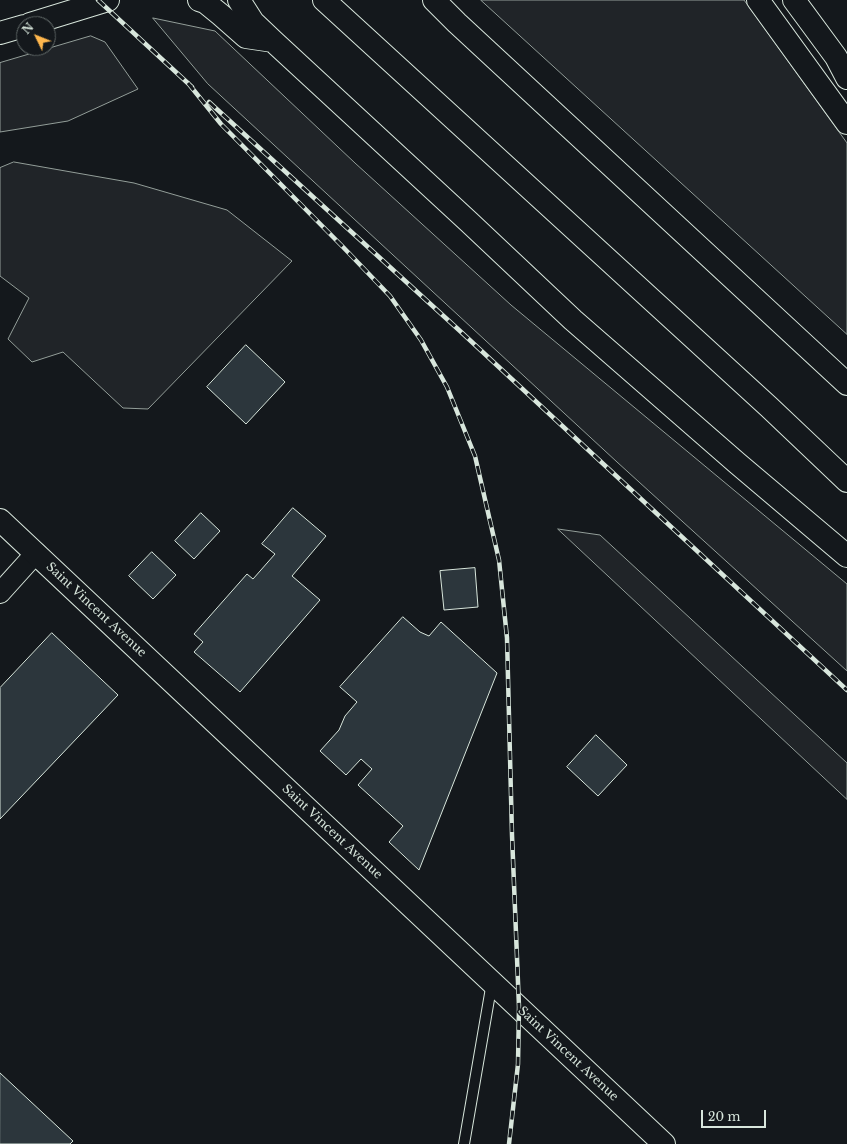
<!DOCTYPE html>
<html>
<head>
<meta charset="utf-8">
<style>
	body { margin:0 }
	#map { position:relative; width:847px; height:1144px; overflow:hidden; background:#14181c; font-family:"Libre Baskerville",serif }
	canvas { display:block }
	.north { position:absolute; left:16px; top:16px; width:40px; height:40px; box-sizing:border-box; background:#14181c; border:1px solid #626a69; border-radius:50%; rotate:313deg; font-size:11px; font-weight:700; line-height:16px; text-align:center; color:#d8e6dc }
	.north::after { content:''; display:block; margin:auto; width:14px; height:18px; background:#ffb74d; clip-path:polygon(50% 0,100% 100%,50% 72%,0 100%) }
	.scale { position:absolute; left:701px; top:1110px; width:65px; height:18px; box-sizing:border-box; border:2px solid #d8e6dc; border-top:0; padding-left:5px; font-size:12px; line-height:14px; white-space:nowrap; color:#d8e6dc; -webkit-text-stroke:3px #14181c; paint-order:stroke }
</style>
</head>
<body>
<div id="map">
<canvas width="847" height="1144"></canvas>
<div class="north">N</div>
<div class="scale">20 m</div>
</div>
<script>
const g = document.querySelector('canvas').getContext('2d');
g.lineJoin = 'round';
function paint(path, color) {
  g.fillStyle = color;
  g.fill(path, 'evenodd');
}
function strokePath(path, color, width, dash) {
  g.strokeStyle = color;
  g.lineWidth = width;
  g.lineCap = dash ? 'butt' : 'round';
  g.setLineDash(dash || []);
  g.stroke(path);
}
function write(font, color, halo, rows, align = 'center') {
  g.font = font + ' "Libre Baskerville",serif';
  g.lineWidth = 3;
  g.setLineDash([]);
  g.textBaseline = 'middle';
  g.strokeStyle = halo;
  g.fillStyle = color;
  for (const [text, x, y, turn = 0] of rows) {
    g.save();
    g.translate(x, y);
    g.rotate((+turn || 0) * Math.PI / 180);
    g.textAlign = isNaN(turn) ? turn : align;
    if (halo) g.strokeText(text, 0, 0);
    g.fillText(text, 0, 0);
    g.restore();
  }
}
const green = new Path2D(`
	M481,0H744L847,143V334Z
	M153,18L215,31L355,163L511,305L847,584V671L617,462L208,84Z
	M91,36L105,42L138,89L68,121L0,132V63Z
	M14,162L134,183L227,210L292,261L148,409L123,408L63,352L32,362L8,339L29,298L0,276V168Z
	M558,529L600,535L847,763V799Z`);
paint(green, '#202428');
strokePath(green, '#939e99', 1);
const building = new Path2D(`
	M246,345L285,382L246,424L207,387Z
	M293,508L326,536L292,576L320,600L240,692L194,652L203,642L194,634L247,574L253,579L275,554L262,544Z
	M201,513L220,531L194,559L175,541Z
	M152,552L176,575L153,599L129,576Z
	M475,568L478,607L444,610L440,571Z
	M403,617L420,632L429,636L441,622L497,673L419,870L389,842L403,826L358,785L372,769L361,759L346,775L320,751L339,730L345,716L357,702L340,687Z
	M52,633L118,695L0,819V688Z
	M596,735L627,765L598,796L567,767Z
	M0,1073L73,1141L70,1144H0Z`);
paint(building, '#2c363c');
strokePath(building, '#d8e6dc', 1);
const lane = new Path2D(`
	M464,1144L492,982`);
const street = new Path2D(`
	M0,593L36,553`);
const secondary = new Path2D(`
	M30,24L108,0
	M0,33L24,26
	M0,520L664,1144`);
const highway = new Path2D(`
	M199,0L205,2L221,15L246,37L273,41
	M239,0L253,22L273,41L469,222L573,320L737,463L847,556
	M324,0L769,407L847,481
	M434,0L457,23L847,384
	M758,0L847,123
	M794,0L836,57L847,78`);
strokePath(lane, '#d8e6dc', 12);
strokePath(street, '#d8e6dc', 22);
strokePath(secondary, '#d8e6dc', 24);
strokePath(highway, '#d8e6dc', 24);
strokePath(lane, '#14181c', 10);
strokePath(street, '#14181c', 20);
strokePath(secondary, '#14181c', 22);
strokePath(highway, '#14181c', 22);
const rail = new Path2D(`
	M98,0L192,87
	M188,83L221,124L343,247L390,296L421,340L447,387L475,456L499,560L507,638L512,835L519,1007L518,1064L509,1144
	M209,102L460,331L847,690`);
strokePath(rail, '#d8e6dc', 4.5);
strokePath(rail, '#14181c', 3, [9]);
write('12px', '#d8e6dc', '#14181c', [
	["Saint Vincent Avenue",96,610,43],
	["Saint Vincent Avenue",332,832,43],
	["Saint Vincent Avenue",568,1054,43]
]);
</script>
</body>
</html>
